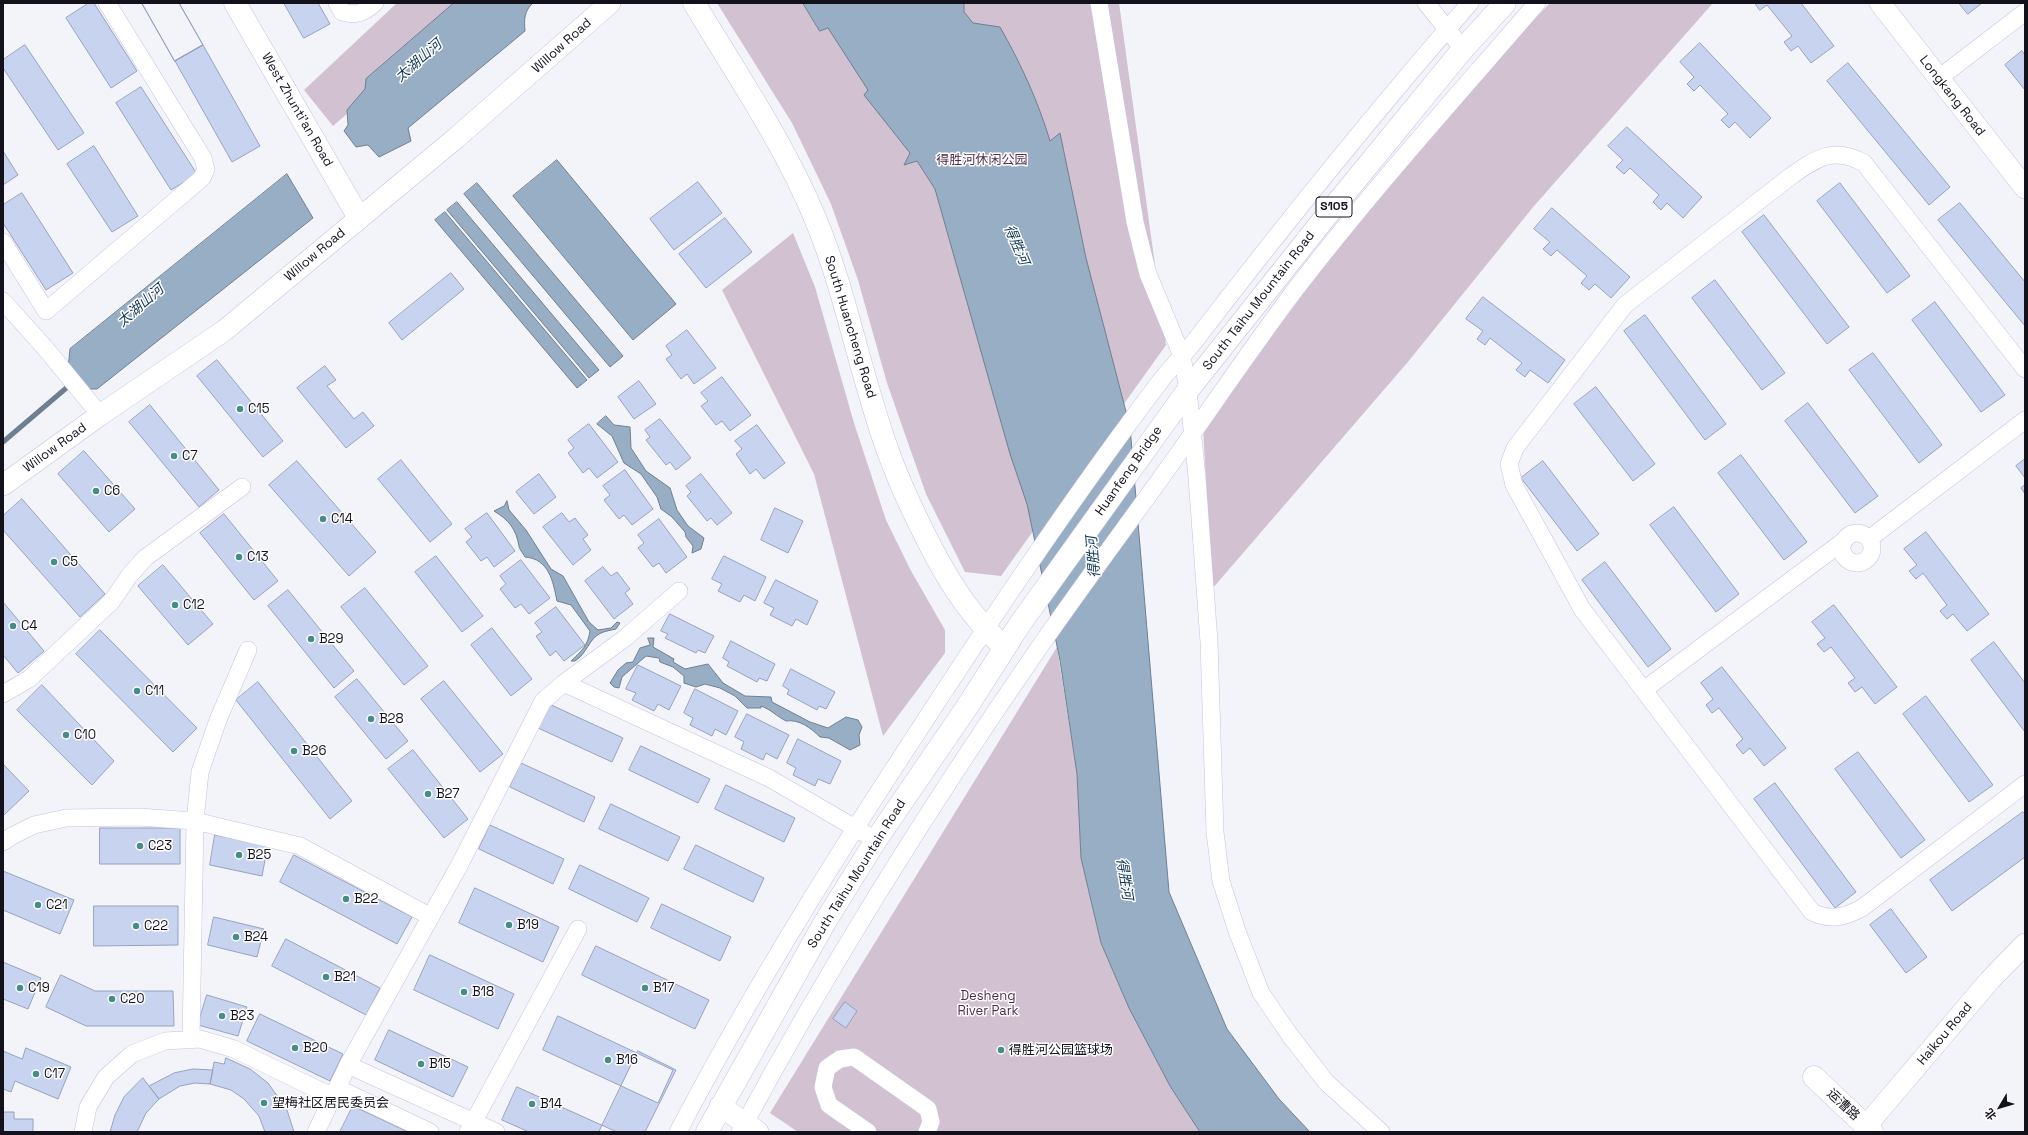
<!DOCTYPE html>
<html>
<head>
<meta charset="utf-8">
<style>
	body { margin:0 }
	#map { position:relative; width:2028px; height:1135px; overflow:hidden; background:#f3f3fa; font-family:"Space Grotesk","Noto Sans SC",sans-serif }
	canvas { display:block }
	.frame { position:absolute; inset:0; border:4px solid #12111c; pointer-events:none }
	.north { position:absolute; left:1980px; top:1087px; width:40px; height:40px; -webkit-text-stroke:3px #fff; paint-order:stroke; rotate:232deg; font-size:11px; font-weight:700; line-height:16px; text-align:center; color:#12111c }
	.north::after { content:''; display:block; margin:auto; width:14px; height:18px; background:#12111c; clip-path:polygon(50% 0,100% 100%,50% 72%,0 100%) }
</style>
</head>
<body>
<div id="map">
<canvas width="2028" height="1135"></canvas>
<div class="frame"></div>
<div class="north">北</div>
</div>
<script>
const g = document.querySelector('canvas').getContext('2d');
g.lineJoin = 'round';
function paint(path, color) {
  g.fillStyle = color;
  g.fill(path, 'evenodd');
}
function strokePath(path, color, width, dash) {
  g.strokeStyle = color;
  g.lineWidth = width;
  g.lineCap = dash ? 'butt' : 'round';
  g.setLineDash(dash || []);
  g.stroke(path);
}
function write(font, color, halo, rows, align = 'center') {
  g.font = font + ' "Space Grotesk","Noto Sans SC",sans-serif';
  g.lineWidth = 3;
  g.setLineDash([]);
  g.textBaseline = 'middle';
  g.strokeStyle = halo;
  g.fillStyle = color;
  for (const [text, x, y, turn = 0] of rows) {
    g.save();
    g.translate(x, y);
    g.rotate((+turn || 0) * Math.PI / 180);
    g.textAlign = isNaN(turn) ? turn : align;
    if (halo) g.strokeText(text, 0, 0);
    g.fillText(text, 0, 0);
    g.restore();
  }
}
paint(new Path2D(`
	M397,3H475L333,126L304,90Z
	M717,3H1119L1166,345L1001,576L965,572L926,494L887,383L858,280L831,204L792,123Z
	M1550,3H1713L1534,206L1407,363L1212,589L1202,410L1483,73Z
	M793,233L815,287L854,423L886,520L910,569L945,630V653L883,736L814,474L722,290Z
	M1057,647L1077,774L1081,858L1101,943L1129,1008L1170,1086L1200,1132H798L770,1113Z`), '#d2c1d0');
const water = new Path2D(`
	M454,3H533C524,11 524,20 525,31L408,128L411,141L379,157L368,145L356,147L344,131L348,125L347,110L365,89L366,79Z
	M803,3H964V12L973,23L1000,27C1021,64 1038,101 1050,141L1060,133L1086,258L1130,427L1169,892L1227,1029L1279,1099L1310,1132H1200L1170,1086L1129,1008L1101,943L1081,858L1077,774L1060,660L1027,504L1010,454L935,189L917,161L904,165L910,153L864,95L868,90L828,28L820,31Z
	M557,160L676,304L633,340L513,196Z
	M287,174L313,218L97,389H85L68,369L70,349Z
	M477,183L623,356L610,367L464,194Z
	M457,202L599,370L589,378L447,210Z
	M445,212L587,380L577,388L435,220Z
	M606,416L614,425L630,427L631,448L646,471L670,488L677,510L688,526L704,538L701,549L692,553L693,546L686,537L685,532L672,517L661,509L657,497L641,474L624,463L612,436L597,424Z
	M507,501L509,510L526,530L551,569L563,576L589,622L598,630L611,628L617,622L620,623L616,629C612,630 605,631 601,633C589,638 587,654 575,661H571C582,651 588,645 590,631L571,605L557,601C553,581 549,559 525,557C523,553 519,549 519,546C516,529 509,520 494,511L504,506Z
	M648,638H654L653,647L674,659L673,662L685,669L708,664L723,683L745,696L771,697L772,702L810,722L828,728L846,717L858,720L862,727L859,735L860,745L850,750L829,738L820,737C811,728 799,719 786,721C776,716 772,710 761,706V708H747L735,696L720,688L705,684L696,687L684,683V676L673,667L660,662L659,658L646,656L622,677L619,688L614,687L610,683L618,670L626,663L633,662L640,648L650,645Z`);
paint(water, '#97aec4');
strokePath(water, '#6f7f92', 1);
strokePath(new Path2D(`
	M3,442L71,384`), '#6f7f92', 5);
const building = new Path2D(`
	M89,3H94L137,71L111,88L66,18Z
	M142,3H179L203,45L175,61Z
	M142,3H179L203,45L175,61Z
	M284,3H318L330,24L304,38Z
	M1755,3H1801L1834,46L1811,63L1798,46L1791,51L1784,42L1792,36L1767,5L1760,10Z
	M1959,3H1982L1968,14Z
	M1700,43L1771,118L1750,138L1735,122L1729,128L1721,120L1728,114L1700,85L1694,91L1687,84L1694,77L1680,62Z
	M25,45L84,133L58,150L3,68V60Z
	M203,45L260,146L232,162L175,61Z
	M2022,51L2025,55V90L2005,65Z
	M1848,63L1950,187L1929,205L1827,81Z
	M141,87L197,174L171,190L116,103Z
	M1627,127L1702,197L1683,218L1667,203L1661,210L1653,202L1659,195L1630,168L1624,174L1616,167L1623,160L1608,146Z
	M94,146L138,216L112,232L67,164Z
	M3,151L18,175L3,185Z
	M698,182L722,213L674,250L650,219Z
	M1840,183L1910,276L1887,293L1817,201Z
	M22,193L73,273L46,290L3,223V205Z
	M1960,203L2025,282V326L1938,220Z
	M1552,208L1630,277L1611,298L1595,284L1589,290L1581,283L1587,276L1557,250L1551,256L1543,249L1550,242L1534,229Z
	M1764,215L1849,327L1827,344L1742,232Z
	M725,218L752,252L706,288L679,254Z
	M451,273L464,289L402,340L389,323Z
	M1715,280L1785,373L1762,390L1692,298Z
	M1483,297L1565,360L1548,383L1530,370L1525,377L1516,370L1522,363L1490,338L1485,345L1477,339L1483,331L1466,319Z
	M1935,302L2005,395L1981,412L1912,320Z
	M1645,315L1726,424L1705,440L1624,331Z
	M687,330L716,368L694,384L687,374L681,379L666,359L672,355L666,346Z
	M1873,353L1942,445L1919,463L1849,370Z
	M217,360L283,441L263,457L197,376Z
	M325,366L336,380L327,386L354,419L363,412L374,426L346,448L297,388Z
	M722,377L751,415L730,431L722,421L716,425L701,406L708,401L701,393Z
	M639,381L656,404L634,419L618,397Z
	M1596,387L1655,464L1633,481L1574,404Z
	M1808,403L1878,496L1855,513L1785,421Z
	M150,405L219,490L199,507L129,422Z
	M660,419L691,458L676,470L670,462L666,465L646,440L650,437L645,430Z
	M589,424L618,462L597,478L589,468L583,473L568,453L574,448L568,440Z
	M757,425L785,463L764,479L756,469L750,474L736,454L742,449L735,441Z
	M84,451L135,509L109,532L58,474Z
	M1741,455L1807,542L1784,560L1718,473Z
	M2025,459V478L2016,466Z
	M401,460L452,524L430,542L378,479Z
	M297,461L376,552L349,576L269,485Z
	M1543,461L1599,534L1577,551L1521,478Z
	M625,470L653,509L632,525L624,515L619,519L604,500L610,495L603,486Z
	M539,474L556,497L534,514L516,492Z
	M701,474L732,513L717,525L711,518L707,521L687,496L691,492L686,486Z
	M2025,485V494L2021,488Z
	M22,499L105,594L80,617L3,530V516Z
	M1674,507L1739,594L1716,612L1650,525Z
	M775,508L803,521L788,553L761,540Z
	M487,513L515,551L494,567L487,557L481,561L466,542L472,537L465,529Z
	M562,513L569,522L575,518L588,535L583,539L591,550L573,565L543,527Z
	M224,514L278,581L254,600L200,533Z
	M659,519L687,557L666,573L659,563L653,567L638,548L644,543L638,535Z
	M1926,532L1989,614L1967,631L1953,614L1947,619L1940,611L1947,605L1923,573L1916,579L1909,571L1917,565L1904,549Z
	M436,556L483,616L462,632L415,572Z
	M724,556L766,577L755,601L744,595L740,602L718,591L722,584L712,579Z
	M521,560L550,598L529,614L521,604L515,608L500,589L506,584L500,576Z
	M1605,562L1671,649L1648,667L1582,580Z
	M163,565L213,624L188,645L138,586Z
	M603,567L611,576L617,572L630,589L625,593L633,604L614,619L585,581Z
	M776,580L818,601L807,625L796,619L792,626L770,615L774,608L764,603Z
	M365,588L428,666L404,685L341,607Z
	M288,590L354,671L334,688L268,606Z
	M3,602L44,651L18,673L3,655Z
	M1834,605L1897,687L1875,704L1862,687L1855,692L1848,683L1855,678L1831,647L1824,652L1817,644L1825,638L1812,622Z
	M556,607L585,645L564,661L556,651L550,656L536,636L542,632L535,623Z
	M670,614L714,636L705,653L698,650L696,653L665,638L668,634L661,631Z
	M492,628L532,679L511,696L471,645Z
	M100,630L197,728L173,752L76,654Z
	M731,641L775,664L767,681L759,678L757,682L727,666L729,662L723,658Z
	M1994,642L2025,683V732L1971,660Z
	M638,665L681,686L669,710L658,704L654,711L632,700L636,693L626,689Z
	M1722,667L1786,748L1764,766L1750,748L1743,754L1736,745L1743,739L1719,708L1712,713L1706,705L1713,699L1701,683Z
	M791,669L835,692L826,709L819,706L817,710L787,694L789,690L783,686Z
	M357,679L408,741L386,759L335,697Z
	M444,681L503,754L480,772L421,699Z
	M258,682L352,801L330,819L236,700Z
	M42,685L114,761L92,785L17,710Z
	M695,689L738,711L726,735L715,729L712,736L690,725L693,718L684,713Z
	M1926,696L1993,785L1969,802L1903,714Z
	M549,704L623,738L612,762L538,728Z
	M747,714L789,735L777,759L766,753L763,760L741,749L744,742L735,737Z
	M798,739L841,761L830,784L818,779L815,786L793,775L796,768L787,763Z
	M641,746L710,779L698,803L629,770Z
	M413,750L468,819L444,838L388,769Z
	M1858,752L1925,840L1901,858L1835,769Z
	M521,763L595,797L584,822L510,787Z
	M3,764L29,791L4,815L3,814Z
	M1775,783L1856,892L1835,908L1754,799Z
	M726,785L795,818L784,842L715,809Z
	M611,804L680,837L668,861L599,829Z
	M2023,812L2025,814V857L1952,911L1930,880Z
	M490,825L564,859L553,884L479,849Z
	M100,828H180V864H100Z
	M215,835L268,845L262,876L210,865Z
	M696,845L764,878L753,902L684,869Z
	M294,855L412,917L397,944L280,882Z
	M580,865L649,898L637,922L569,889Z
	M3,871L74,900L60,934L3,910Z
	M475,888L559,927L543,962L459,923Z
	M662,904L731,937L720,961L651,928Z
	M94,906H178V945L94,946Z
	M1891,909L1927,957L1906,973L1870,925Z
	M214,917L264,929L257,957L208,945Z
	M286,939L380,988L366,1015L272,966Z
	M596,946L709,1000L695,1029L582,975Z
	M430,955L514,994L498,1029L414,990Z
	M3,962L41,978L28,1009L3,999Z
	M61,975L95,991H173L174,1026H86L46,1007Z
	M207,995L247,1007L238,1036L198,1025Z
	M845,1002L857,1011L846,1028L833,1019Z
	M260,1014L343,1054L330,1081L247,1041Z
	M558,1016L673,1070L658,1103L543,1050Z
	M389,1030L468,1067L453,1097L375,1060Z
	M26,1048L71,1067L58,1099L15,1081L11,1092L3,1089V1051L22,1059Z
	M638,1051L676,1070L645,1132H599Z
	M226,1058L250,1069L268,1083L287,1110L294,1132H265L259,1116L244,1099L231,1090L210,1084L214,1062L224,1064Z
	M193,1069L213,1070L210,1084L195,1083L180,1086L159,1099L149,1086L174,1073Z
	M143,1078L159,1099L146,1113L137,1132H110L115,1115L124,1097Z
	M517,1087L617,1132H529L502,1120Z
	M353,1106L408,1132H340Z
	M3,1112H14V1119H33V1132H3Z`);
paint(building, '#c8d3f0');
strokePath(building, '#96a2c1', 1);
const minor = new Path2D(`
	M337,3L342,12C357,16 363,13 375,3
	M1099,3L1135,222L1148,274L1182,356L1188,390L1197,477L1209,642L1215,832L1221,881L1237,931L1261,993L1289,1034L1326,1082L1381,1132
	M1426,3L1463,49
	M1939,78L2025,12
	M3,242L46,311L202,178L206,169L203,158L107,3
	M3,301L46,349L100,415
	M2025,369L1864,163C1834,146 1817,158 1791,176L1625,305L1515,448L1509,464L1514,485L1582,609L1812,912C1830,921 1845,917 1862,908L2025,784
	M1842 548a15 15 0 1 1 30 0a15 15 0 1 1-30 0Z
	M1869,539L2025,420
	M564,683L769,778L876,840
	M1645,689L1845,540
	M3,694L29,679L112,601L129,576L145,558L242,487
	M3,842L12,836L34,825L66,818L138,817L195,821L300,846L431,917
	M191,1039L195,821L200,772L218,720L248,650
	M348,1065L496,1132
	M337,1088L430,1132
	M83,1132L88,1107L106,1077L132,1054L165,1041L200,1039L234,1049L333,1097
	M316,1132L348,1065L460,864L543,701L564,683L625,638L679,591
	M468,1132L578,929
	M678,1132C749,996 829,867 913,739C992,617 1074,495 1162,379C1172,366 1184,355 1194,342C1283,226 1374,113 1470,3
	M740,1132C829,967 929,807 1036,652C1074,597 1114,543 1153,489C1201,423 1246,355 1295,290C1371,191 1455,98 1537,3
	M868,1132L829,1105L823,1087L827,1068L840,1059L854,1057L928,1109L931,1122L927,1132`);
const tertiary = new Path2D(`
	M1880,3L2025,188
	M3,485L100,415L225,330L456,138L610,3
	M720,1106L758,1132
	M1866,1126L1990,980L2025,944`);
const secondary = new Path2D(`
	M235,3L359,218
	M694,3C736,73 784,143 815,218C847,294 860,376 889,454C901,487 916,518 932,549C953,589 972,617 1005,648
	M1814,1077L1872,1132`);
const primary = new Path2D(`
	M707,1132L825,922L876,840L967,707L1020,624L1188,390L1323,220L1463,49L1505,3`);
strokePath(minor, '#c5c2e4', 18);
strokePath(tertiary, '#c5c2e4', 22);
strokePath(secondary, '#c5c2e4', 23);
strokePath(primary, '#c5c2e4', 23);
strokePath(minor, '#fff', 17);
strokePath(tertiary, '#fff', 21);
strokePath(secondary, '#fff', 22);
strokePath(primary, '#fff', 22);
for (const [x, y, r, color] of [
	[240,409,4,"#478d87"],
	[174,456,4,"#478d87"],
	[96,491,4,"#478d87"],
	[323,519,4,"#478d87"],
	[239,557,4,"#478d87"],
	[54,562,4,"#478d87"],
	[175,605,4,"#478d87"],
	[13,626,4,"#478d87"],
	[311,639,4,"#478d87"],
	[137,691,4,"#478d87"],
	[371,719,4,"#478d87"],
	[66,735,4,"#478d87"],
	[294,751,4,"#478d87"],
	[428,794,4,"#478d87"],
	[140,846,4,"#478d87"],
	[239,855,4,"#478d87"],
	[346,899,4,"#478d87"],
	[38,905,4,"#478d87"],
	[509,925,4,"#478d87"],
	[136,926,4,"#478d87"],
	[236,937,4,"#478d87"],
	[326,977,4,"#478d87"],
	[20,988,4,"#478d87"],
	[645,988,4,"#478d87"],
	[464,992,4,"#478d87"],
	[112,999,4,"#478d87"],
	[222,1016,4,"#478d87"],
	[295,1048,4,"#478d87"],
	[1001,1050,4,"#478d87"],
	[608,1060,4,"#478d87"],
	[421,1064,4,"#478d87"],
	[36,1074,4,"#478d87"],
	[264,1103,4,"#478d87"],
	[532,1104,4,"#478d87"]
]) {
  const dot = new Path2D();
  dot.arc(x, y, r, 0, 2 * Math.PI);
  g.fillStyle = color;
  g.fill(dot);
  strokePath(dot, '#fff', 1.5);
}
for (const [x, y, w] of [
	[1334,207,36]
]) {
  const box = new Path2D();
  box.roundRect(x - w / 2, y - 10, w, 20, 3);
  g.fillStyle = '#fff';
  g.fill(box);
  strokePath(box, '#12111c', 1);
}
write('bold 12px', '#12111c', null, [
	["S105",1334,207]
]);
write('13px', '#12111c', '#fff', [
	["Willow Road",562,46,-42],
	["Longkang Road",1952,96,52],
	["West Zhunti'an Road",297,110,60],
	["Willow Road",315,255,-40],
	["South Taihu Mountain Road",1259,301,-52],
	["South Huancheng Road",850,327,73],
	["Willow Road",55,448,-36],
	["Huanfeng Bridge",1129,471,-55],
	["South Taihu Mountain Road",857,874,-58],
	["Haikou Road",1945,1034,-50],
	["运漕路",1843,1105,43]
]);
write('13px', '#502d4d', '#fff', [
	["得胜河休闲公园",982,160],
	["Desheng",988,996],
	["River Park",988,1011]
]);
write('13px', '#12111c', '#fff', [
	["C15",248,409],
	["C7",182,456],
	["C6",104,491],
	["C14",331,519],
	["C13",247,557],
	["C5",62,562],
	["C12",183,605],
	["C4",21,626],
	["B29",319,639],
	["C11",145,691],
	["B28",379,719],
	["C10",74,735],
	["B26",302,751],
	["B27",436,794],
	["C23",148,846],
	["B25",247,855],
	["B22",354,899],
	["C21",46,905],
	["B19",517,925],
	["C22",144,926],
	["B24",244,937],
	["B21",334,977],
	["C19",28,988],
	["B17",653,988],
	["B18",472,992],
	["C20",120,999],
	["B23",230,1016],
	["B20",303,1048],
	["得胜河公园篮球场",1009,1050],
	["B16",616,1060],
	["B15",429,1064],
	["C17",44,1074],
	["望梅社区居民委员会",272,1103],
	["B14",540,1104]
], 'left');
write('italic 14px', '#103656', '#fff', [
	["太湖山河",419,61,-41],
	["得胜河",1016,245,67],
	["太湖山河",141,306,-41],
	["得胜河",1094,557,-95],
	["得胜河",1124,879,81]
]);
</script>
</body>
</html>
